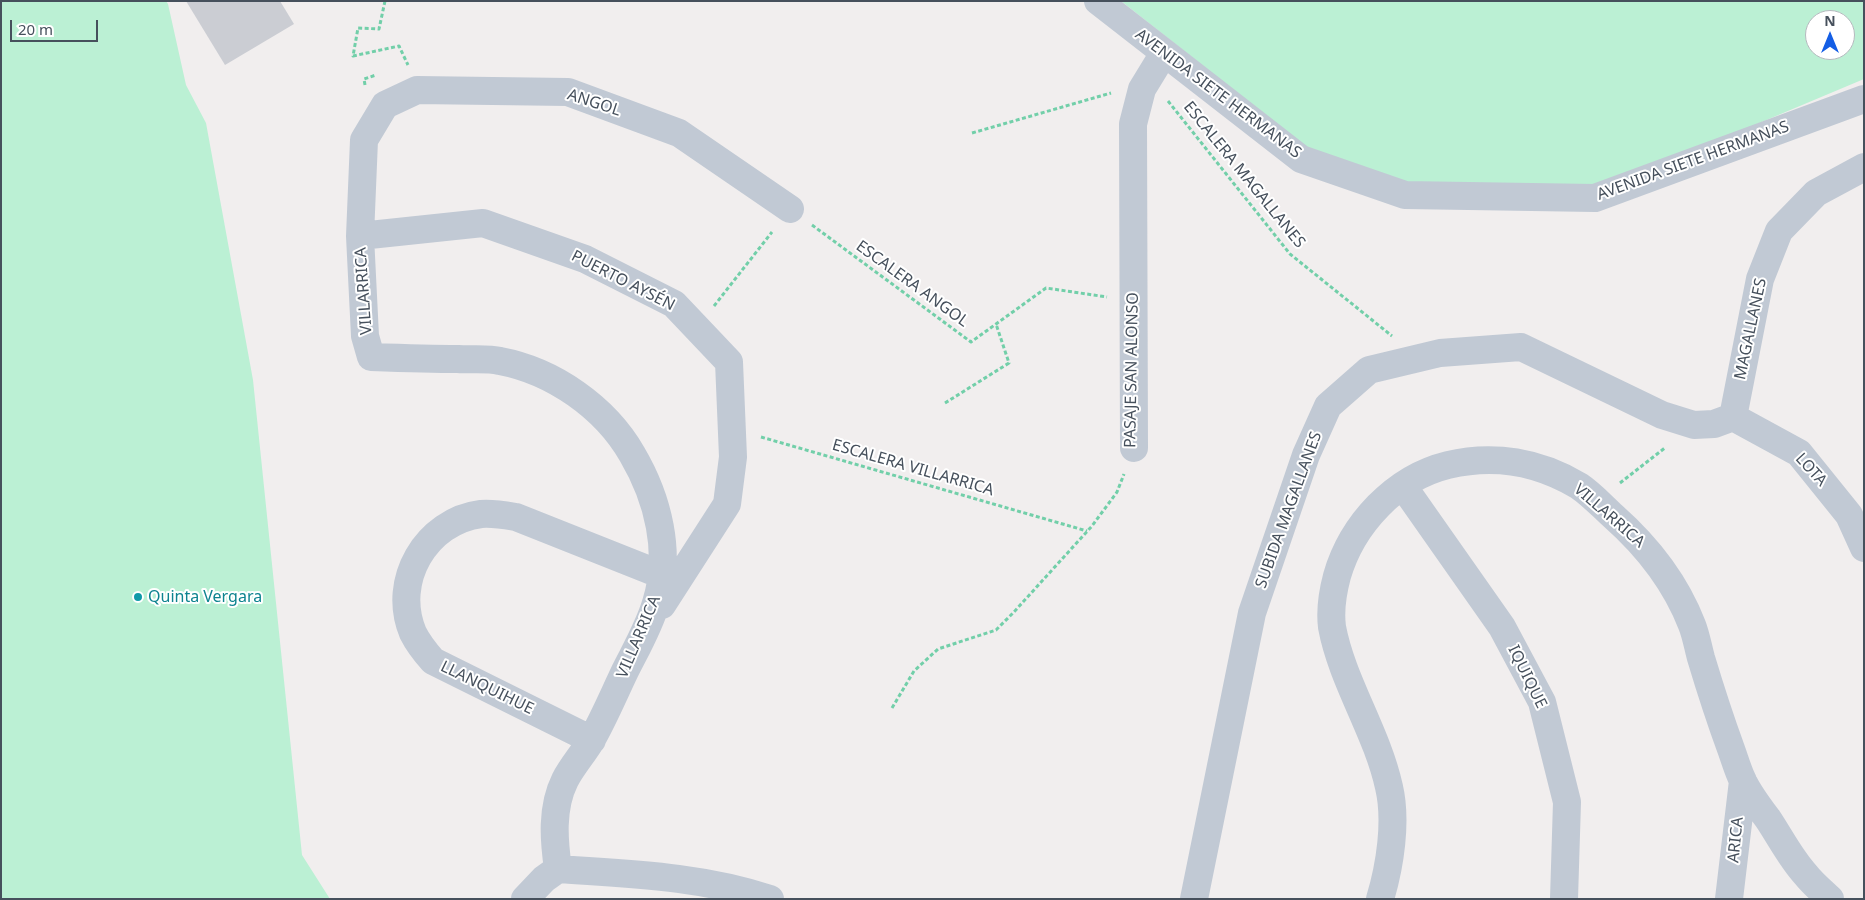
<!DOCTYPE html>
<html>
<head>
<meta charset="utf-8">
<style>
	body { margin:0 }
	#map { position:relative; width:1865px; height:900px; overflow:hidden; background:#f1eeee; font-family:"Noto Sans",sans-serif }
	canvas { display:block }
	.frame { position:absolute; inset:0; border:2px solid #46505c; pointer-events:none }
	.north { position:absolute; left:1805px; top:10px; width:50px; height:50px; box-sizing:border-box; background:#fff; border:1px solid #b5b9be; border-radius:50%; rotate:0deg; font-size:14px; font-weight:700; line-height:20px; text-align:center; color:#46505c }
	.north::after { content:''; display:block; margin:auto; width:18px; height:22px; background:#145ee5; clip-path:polygon(50% 0,100% 100%,50% 72%,0 100%) }
	.scale { position:absolute; left:10px; top:20px; width:88px; height:22px; box-sizing:border-box; border:2px solid #46505c; border-top:0; padding-left:6px; font-size:15px; line-height:18px; white-space:nowrap; color:#46505c; -webkit-text-stroke:4px #fff; paint-order:stroke }
</style>
</head>
<body>
<div id="map">
<canvas width="1865" height="900"></canvas>
<div class="frame"></div>
<div class="north">N</div>
<div class="scale">20 m</div>
</div>
<script>
const g = document.querySelector('canvas').getContext('2d');
g.lineJoin = 'round';
function paint(path, color) {
  g.fillStyle = color;
  g.fill(path, 'evenodd');
}
function strokePath(path, color, width, dash) {
  g.strokeStyle = color;
  g.lineWidth = width;
  g.lineCap = dash ? 'butt' : 'round';
  g.setLineDash(dash || []);
  g.stroke(path);
}
function write(font, color, halo, rows, align = 'center') {
  g.font = font + ' "Noto Sans",sans-serif';
  g.lineWidth = 4;
  g.setLineDash([]);
  g.textBaseline = 'middle';
  g.strokeStyle = halo;
  g.fillStyle = color;
  for (const [text, x, y, turn = 0] of rows) {
    g.save();
    g.translate(x, y);
    g.rotate((+turn || 0) * Math.PI / 180);
    g.textAlign = isNaN(turn) ? turn : align;
    if (halo) g.strokeText(text, 0, 0);
    g.fillText(text, 0, 0);
    g.restore();
  }
}
paint(new Path2D(`
	M1,1H166L168,4L186,85L206,123L253,380L302,855L330,899H1Z
	M1121,1H1864V79L1600,190L1404,185L1312,152ZM1815,20H1845V50H1815Z`), '#bbf0d4');
paint(new Path2D(`
	M186,1H280L294,24L225,65Z`), '#cbcdd3');
strokePath(new Path2D(`
	M385,1L379,29L358,28L353,56L399,46L408,65
	M365,85L364,79L376,75
	M1168,101L1290,254L1392,336
	M972,133L1111,93
	M812,225L971,342L1046,288L1107,297
	M714,306L772,232
	M945,403L1009,363L996,324
	M761,437L1087,531
	M1620,483L1666,447
	M892,708L914,671L938,649L996,630L1013,613L1092,526L1117,492L1124,474`), '#72cfa9', 3, [4, 2.5]);
strokePath(new Path2D(`
	M1098,1L1301,159L1405,195L1595,198L1864,99
	M360,236L483,223L585,259L674,304L729,362L733,457L727,504L662,605
	M1733,417L1760,279L1779,231L1816,193L1864,167
	M1733,417L1799,453L1849,515L1864,548
	M1134,448L1133,124L1142,89L1164,53
	M1403,486L1502,627L1542,702L1567,802L1564,899
	M592,740L433,661C425,652 418,643 413,633C391,581 426,521 481,514C493,513 504,515 516,517L662,575
	M558,869C554,841 551,808 565,780C572,766 584,753 592,739C604,718 614,694 625,671C636,649 649,627 656,603C672,553 658,498 632,454C605,407 553,371 500,361C487,358 472,360 458,359C429,359 400,358 371,357L365,336L360,236L364,140L385,105L417,90L568,92L679,133L790,209
	M558,869C630,874 701,876 770,899
	M525,899L544,879L558,869
	M1194,899L1252,613L1306,455L1328,406L1369,370L1440,353L1521,347L1662,415L1694,425L1714,424L1733,417
	M1380,899C1390,866 1397,821 1389,787C1377,732 1342,681 1332,627C1330,611 1333,591 1337,576C1352,524 1395,478 1448,465C1494,454 1539,462 1579,486C1591,494 1602,506 1613,516C1648,547 1675,581 1692,625C1696,635 1698,647 1701,658C1710,688 1720,719 1731,749C1735,760 1738,771 1743,781C1749,794 1759,807 1768,819C1780,837 1791,859 1806,875C1813,884 1822,891 1830,899
	M1729,899L1743,781`), '#c1c9d4', 28);
for (const [x, y, r, color] of [
	[138,597,5,"#0f9aa8"]
]) {
  const dot = new Path2D();
  dot.arc(x, y, r, 0, 2 * Math.PI);
  g.fillStyle = color;
  g.fill(dot);
  strokePath(dot, '#fff', 2);
}
write('16px', '#46505c', '#fff', [
	["AVENIDA SIETE HERMANAS",1218,94,37],
	["ANGOL",594,103,18],
	["AVENIDA SIETE HERMANAS",1693,161,-20],
	["ESCALERA MAGALLANES",1244,175,51],
	["PUERTO AYSÉN",623,281,27],
	["ESCALERA ANGOL",912,284,36],
	["VILLARRICA",364,291,-94],
	["MAGALLANES",1751,329,-78],
	["PASAJE SAN ALONSO",1132,370,-89],
	["ESCALERA VILLARRICA",913,468,16],
	["LOTA",1811,470,48],
	["SUBIDA MAGALLANES",1289,510,-70],
	["VILLARRICA",1609,516,41],
	["VILLARRICA",639,637,-67],
	["IQUIQUE",1527,677,64],
	["LLANQUIHUE",487,688,26],
	["ARICA",1736,840,-84]
]);
write('16px', '#0d838f', '#fff', [
	["Quinta Vergara",148,597]
], 'left');
</script>
</body>
</html>
